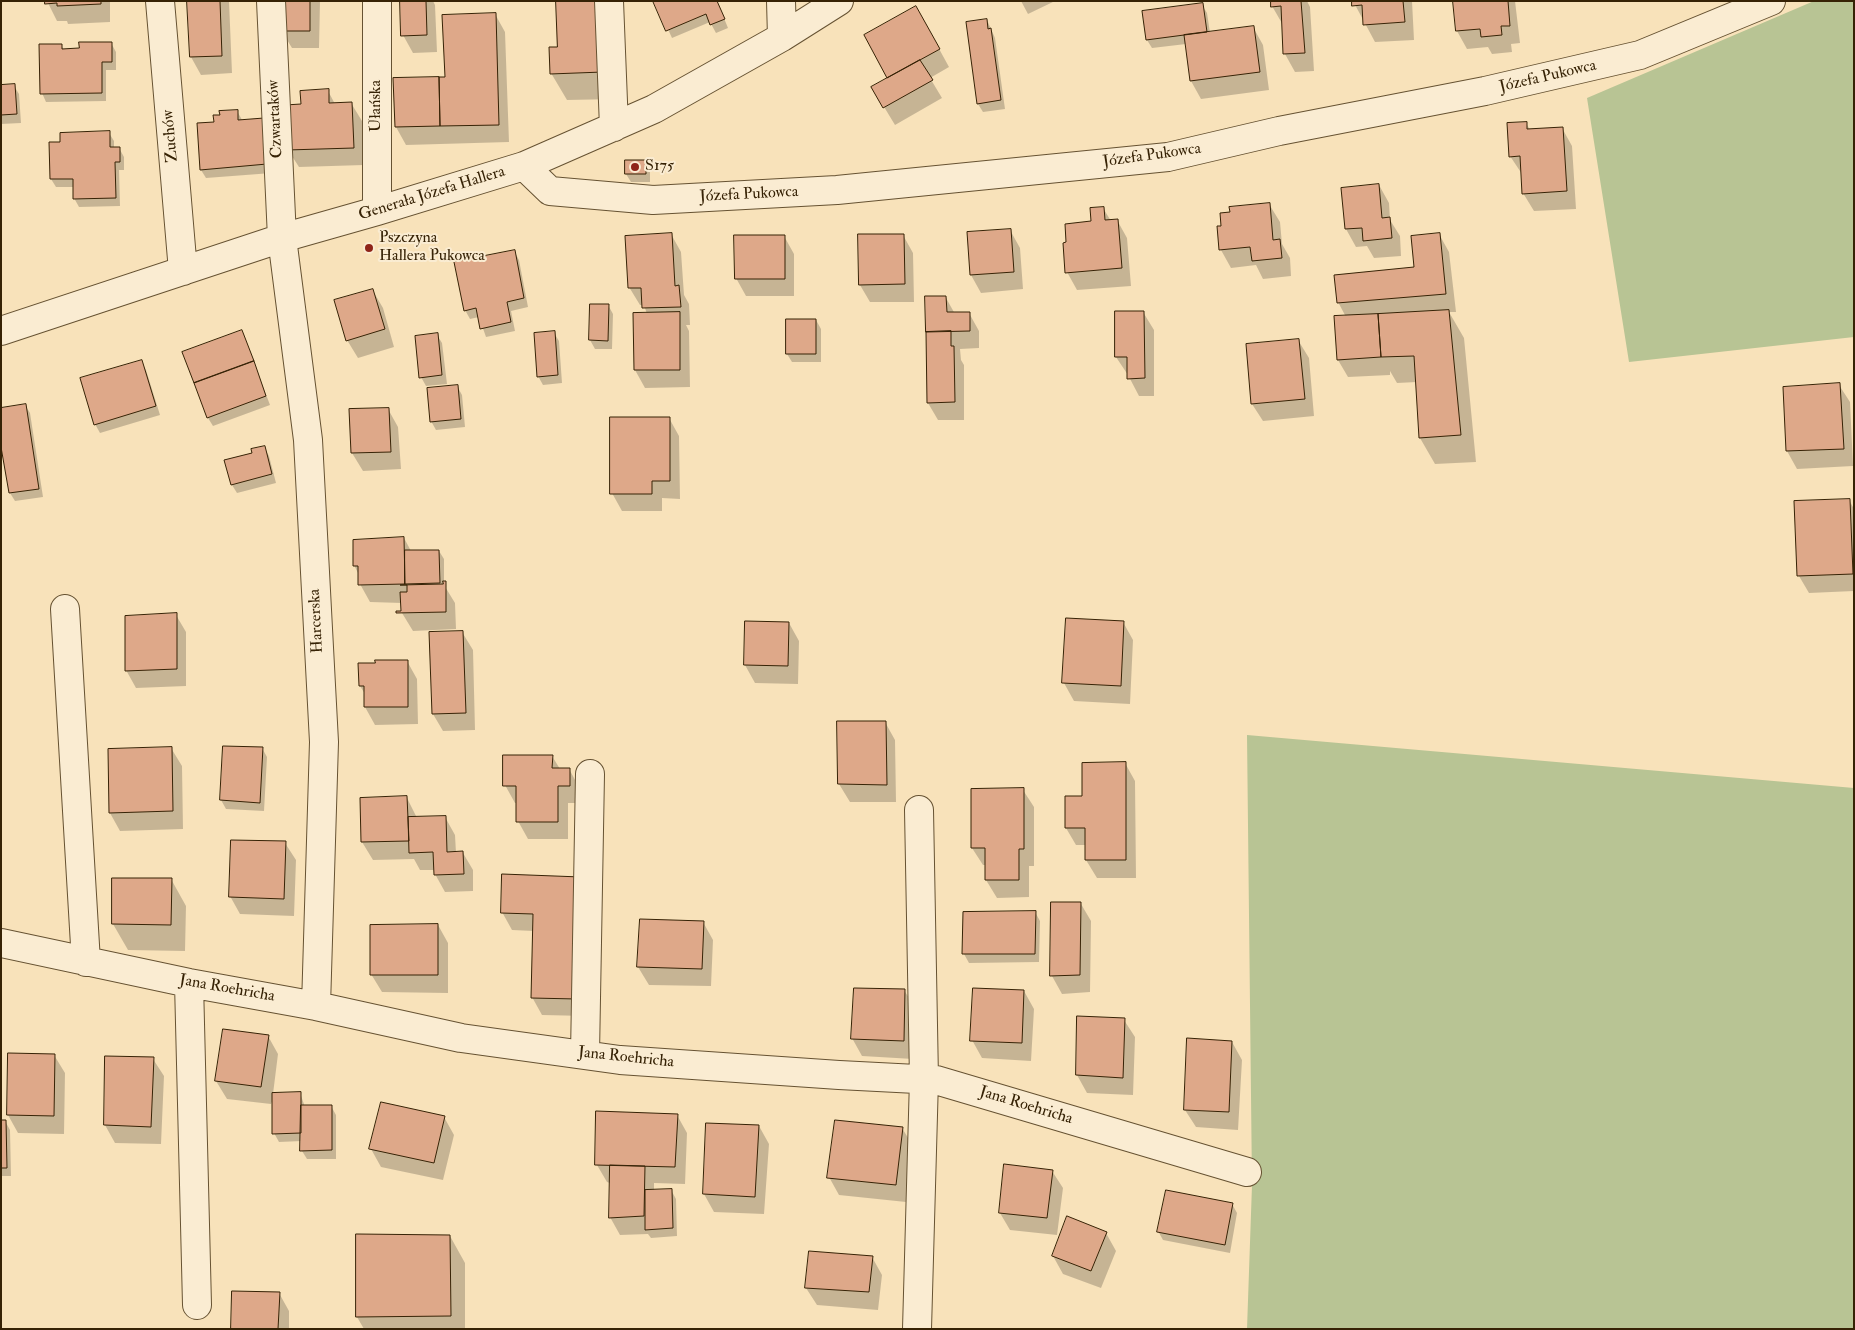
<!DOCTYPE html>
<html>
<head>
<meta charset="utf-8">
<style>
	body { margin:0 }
	#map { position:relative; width:1855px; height:1330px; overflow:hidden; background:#f8e2ba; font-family:"IM FELL Double Pica",serif }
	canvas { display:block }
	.frame { position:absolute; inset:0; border:2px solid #362205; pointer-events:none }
</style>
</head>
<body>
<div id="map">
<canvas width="1855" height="1330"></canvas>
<div class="frame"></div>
</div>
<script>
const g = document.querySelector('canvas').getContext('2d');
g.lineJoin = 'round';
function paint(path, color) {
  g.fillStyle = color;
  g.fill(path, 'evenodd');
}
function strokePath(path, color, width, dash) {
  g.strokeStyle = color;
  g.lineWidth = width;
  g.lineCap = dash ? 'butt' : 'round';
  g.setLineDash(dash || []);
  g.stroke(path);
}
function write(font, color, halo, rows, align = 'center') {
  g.font = font + ' "IM FELL Double Pica",serif';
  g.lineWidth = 4;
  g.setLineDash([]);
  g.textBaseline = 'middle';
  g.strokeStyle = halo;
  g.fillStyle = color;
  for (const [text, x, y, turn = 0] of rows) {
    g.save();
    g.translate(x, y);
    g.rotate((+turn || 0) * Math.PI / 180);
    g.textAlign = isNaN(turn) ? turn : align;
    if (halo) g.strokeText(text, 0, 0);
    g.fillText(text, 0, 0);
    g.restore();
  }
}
paint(new Path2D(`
	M1814,1H1854V337L1629,362L1587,98Z
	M1247,735L1854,788V1329H1247L1252,1185Z`), '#b8c494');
paint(new Path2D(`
	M47,1H112H110V22L68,24L67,21H57Z
	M189,1H229L232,73L201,75L191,57Z
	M282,1H320L319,48H292L281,30Z
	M401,1H433L435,5L437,52L413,53L403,35Z
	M557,1L618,99L567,100L551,73L558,48Z
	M655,1H717L728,28L716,33L710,22L672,38Z
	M1021,1H1055L1028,14Z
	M1272,1H1307L1310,7L1314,71L1295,72L1285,54L1283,25L1272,6Z
	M1353,1H1412L1414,40L1375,42Z
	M1454,1H1515L1520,43L1511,44L1512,52L1492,54L1488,47L1467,49L1457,31Z
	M1202,5L1207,13L1210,33L1253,27L1263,45L1269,90L1201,99L1191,81L1186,44L1152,48L1147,40L1144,12Z
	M495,14L505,32L509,142L406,145L396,127L446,78Z
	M987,20L995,38L1005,109L983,112L978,104Z
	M926,25L949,67L930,78L942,98L895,125L872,87L888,79L865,35Z
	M111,43L116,52V70H106V101L46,102L42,93L61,45L64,50L80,49Z
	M14,86L19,94L21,123L1,124V87Z
	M328,91L335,104L351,103L362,121L364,165L299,167L288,150L302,105Z
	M237,111L272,173L206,178L201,170L215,123Z
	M1526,123L1530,130L1562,128L1572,146L1576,209L1534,211L1523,193L1522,174L1510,156Z
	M109,133L114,141V148H119L124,157V170H119L120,206L79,207L74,198V187H56L51,179L61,143Z
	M646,161L650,170V182H631L626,174Z
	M1379,185L1389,203L1390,220L1400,236L1401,256L1374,258L1367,246L1356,247L1346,229Z
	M1269,204L1280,222L1282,244L1290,258L1291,276L1263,279L1256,265L1231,268L1221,250L1218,227H1222L1231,213Z
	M1103,208L1111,221L1117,220L1127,238L1131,286L1077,290L1067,272L1092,222Z
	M1010,230L1020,248L1023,289L981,293L971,275Z
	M671,234L681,252L684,295L689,304L690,325H686L689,331L690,387L645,388L635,370L634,314H647L644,305H640L629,287Z
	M1439,234L1449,252L1456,312H1449L1464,338L1476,462L1435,464L1420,438L1417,382L1397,383L1390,371V375L1348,377L1338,360L1346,317L1338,302L1415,268Z
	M903,235L913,253L914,302H870L860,285Z
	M784,236L794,254V296H746L736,278Z
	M514,251L519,260L528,307L511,311L515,331L486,337L479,317L470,319L465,310Z
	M373,291L383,308L394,347L358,358L347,340Z
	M946,298L955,314L969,313L979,331V348L960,349L961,360L964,365V420H938L928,403Z
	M591,305H608L613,314L612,349H595L590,340Z
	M1143,312L1154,330V396H1139L1128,375L1116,357Z
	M816,320L821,329V362H792L787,354Z
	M242,331L270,405L213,426L208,418Z
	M554,333L559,341L562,383L543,385L538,376Z
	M437,335L442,343L447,384L426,386L421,377Z
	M1298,340L1309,358L1314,416L1263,421L1252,404Z
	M141,361L146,370L160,415L100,433L95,424Z
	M1839,385L1850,402L1853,466L1797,469L1787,451L1784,388Z
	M457,386L462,395L465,427L436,430L431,421Z
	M25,405L30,413L43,497L15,501L10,493Z
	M388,409L398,427L401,469L363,471L352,453Z
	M669,418L679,436L680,499L662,498V511H622L612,493Z
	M264,447L269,456L276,483L237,493L232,485L254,454Z
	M1849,500L1854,509V591L1809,593L1799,576Z
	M404,538L411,551H439L444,559V585L455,603L456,629L413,631L402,613V603L370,602L360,584L359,575L354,565Z
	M176,615L186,632V686L136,688L126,670Z
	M1123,622L1133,640L1130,704L1074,701L1064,683Z
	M789,623L799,641L798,684L755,683L745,665Z
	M462,632L473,650L475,730L443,731L433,714Z
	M407,661L417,679L418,724L375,725L365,707V694L360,686L376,665Z
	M885,722L895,740L896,802H850L839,784Z
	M171,748L182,766L183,829L120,831L110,813V750Z
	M262,748L267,757L264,811L226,809L221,800Z
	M552,756L560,769H569L579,787V803H568V839H528L518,821V803H515L505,785Z
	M1125,763L1135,781L1136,878H1097L1086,860V845H1076L1066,828L1083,797Z
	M1023,790L1034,807V866H1029V897L997,898L986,880V865H983L972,848Z
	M407,798L417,818L445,817L455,835L456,853H463L473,870V891L445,892L435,874V870H420L414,859L373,860L362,842Z
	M285,843L296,860L294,916L240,914L230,896Z
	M171,879L186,906L185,951L128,950L113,924Z
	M580,879L587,1016L542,1015L532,997L534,931L512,930L502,912Z
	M1052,903L1081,904L1091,921L1090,992L1062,994L1052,976Z
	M1035,912L1040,921L1039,962L969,963L964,954V913Z
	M703,922L713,940L711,986L649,985L638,967Z
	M438,925L448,943V993L382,992L371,974Z
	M904,990L915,1008L913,1059L862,1056L852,1038Z
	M1024,991L1034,1009L1031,1061L982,1058L972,1040Z
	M1078,1017L1124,1020L1135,1037L1133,1095L1087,1093L1077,1075Z
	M268,1036L278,1054L273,1094L300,1093L305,1107L331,1106L336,1115V1159H307L302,1151V1141L279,1142L274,1133L273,1099L271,1104L227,1099L216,1081Z
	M1232,1042L1242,1060L1238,1130L1196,1127L1185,1110Z
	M54,1055L65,1073L64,1134L18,1133L8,1115Z
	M107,1057L153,1059L164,1076L161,1144L115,1143L105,1125Z
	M677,1115L687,1133L685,1184L654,1183V1191L671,1190L676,1199L677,1236L651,1238L648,1234L620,1235L610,1217V1183L607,1182L597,1165Z
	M444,1117L454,1135L443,1180L381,1167L371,1149Z
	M1,1121H5L10,1130L11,1176H1Z
	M708,1124L759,1126L769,1144L764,1214L714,1212L704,1194Z
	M902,1128L913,1146L906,1202L839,1195L829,1177Z
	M1052,1171L1063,1188L1057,1235L1010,1230L1000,1213Z
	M1232,1204L1237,1213L1230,1253L1163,1240L1158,1231Z
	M1106,1233L1116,1251L1101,1288L1063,1274L1053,1256Z
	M450,1236L465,1263V1329H364L357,1317Z
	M872,1257L882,1275L878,1310L817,1305L806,1288Z
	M279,1293L289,1311V1329H232Z`), '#0003');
const building = new Path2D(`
	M45,1H101V4L57,6V3L45,4Z
	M187,1H220L222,56L190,57Z
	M280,1H310V31H280Z
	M400,1H426L427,35L401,36Z
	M556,1H602L603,72L550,74L549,47H557Z
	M653,1H717L725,19L710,25L706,14L666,31Z
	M1271,1H1301L1305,53L1283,54L1281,6L1271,7Z
	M1352,1H1403L1405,22L1363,25L1362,5L1352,6Z
	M1453,1H1508L1510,26H1501L1502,35L1481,37L1480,29L1456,31Z
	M1203,3L1207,32L1146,40L1142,11Z
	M916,6L940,49L887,78L864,35Z
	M496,13L499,125L440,126L439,77H445L442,15Z
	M987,19L988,29L991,28L1001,100L977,104L966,22Z
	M1254,26L1260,72L1190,81L1184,35Z
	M79,42H112V62H102V93L40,94L39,44H62V49L79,48Z
	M920,60L933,80L883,108L871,87Z
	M439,77L440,126L395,127L393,78Z
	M15,84L17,114L1,115V85Z
	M329,89V103L352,102L354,148L287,150L285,105L301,104L300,91Z
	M238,110V120L264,118L267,164L200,170L197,123L214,122L213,115H220L219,111Z
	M1527,122V129L1563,127L1567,191L1522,194L1520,156L1509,157L1507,123Z
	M110,131V147H120V162H115L116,198L73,199V179H50L49,142H60V133Z
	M625,160H646V174H625Z
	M1379,184L1382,218L1390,217L1392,238L1363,241L1362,228L1345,229L1341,188Z
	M1270,203L1273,240L1280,239L1282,258L1252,261L1250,247L1219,250L1217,226H1221L1220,213L1230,212L1229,207Z
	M1104,207L1105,220L1118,219L1122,268L1065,273L1063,243L1066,242L1065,224L1091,221L1090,208Z
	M1011,229L1014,272L970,275L967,232Z
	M672,233L675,286L679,285L681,307L642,308L641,288H628L625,236Z
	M1440,233L1446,294L1337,303L1334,275L1414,267L1411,236Z
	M858,234H904L905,284L859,285Z
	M734,235H785V279H735Z
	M515,250L524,298L507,302L511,322L480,329L476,308L464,311L454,262Z
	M373,289L385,329L346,341L334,300Z
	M925,296H946L947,312H970V331L926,332Z
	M590,304H609L608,341L589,340Z
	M1449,310L1461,435L1419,438L1414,356L1381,357L1378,314Z
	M1115,311H1144L1145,378L1127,379V357H1115Z
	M680,312V370H634L633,313Z
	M1378,314L1381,357L1337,360L1334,316Z
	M786,319H816V354H786Z
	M242,330L254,361L194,383L182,352Z
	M555,331L558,375L537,377L534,333Z
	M951,331V346H954L955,402L927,403L926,332Z
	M438,333L442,375L419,378L415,336Z
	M1299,339L1305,399L1251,404L1246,344Z
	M142,360L156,406L94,425L80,378Z
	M254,361L266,396L207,418L194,383Z
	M1840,383L1844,449L1786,451L1783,387Z
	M458,385L461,419L430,422L427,388Z
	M26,404L39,489L9,493L1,447V408Z
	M389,408L391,452L351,453L349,409Z
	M610,417H670V481H652V494H610Z
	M265,446L272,474L231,485L224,460L252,453L251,449Z
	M1850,499L1853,574L1797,576L1794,501Z
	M404,537L405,584L358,585V566H353V540Z
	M405,550H439L440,583L405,584Z
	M443,581H446V612L396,613V611H401L400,592H407V585H400L443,584Z
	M177,613V669L125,671V616Z
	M1066,618L1124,621L1121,686L1062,683Z
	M745,621L789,622L788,666L744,665Z
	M463,631L466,713L432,714L429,632Z
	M375,660H408V707H364V686H359L358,663H375Z
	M837,721H886L887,785L838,784Z
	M223,746L263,747L260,803L220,800Z
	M172,747L173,811L109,813L108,749Z
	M503,755H553L552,768H570V786H558V822H516V786H503Z
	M1126,762V860H1085V828H1065V796H1082V763Z
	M1024,788V849H1019V880H985V848H971V789Z
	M407,796L409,841L361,842L360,798Z
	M446,816L447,852L463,851L464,874L434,875L433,852L409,853L408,817Z
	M231,840L286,841L284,899L229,897Z
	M502,874L581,877L577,999L531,998L533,914L501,913Z
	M112,878H172L171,925L112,924Z
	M1051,902H1081L1080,975L1050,976Z
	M1036,911L1035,954H962L963,912Z
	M640,919L704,921L702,969L637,967Z
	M438,924V975H370V925Z
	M854,988L905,989L904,1041L851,1039Z
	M973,988L1024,990L1022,1043L970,1041Z
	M1077,1016L1125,1018L1123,1078L1076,1075Z
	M223,1029L269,1035L261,1087L215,1081Z
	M1187,1038L1232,1041L1229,1112L1184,1110Z
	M8,1053L55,1054L54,1116L7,1115Z
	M105,1056L154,1057L151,1127L104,1125Z
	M301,1092V1133L272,1134V1093Z
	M381,1102L445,1116L434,1163L369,1149Z
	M301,1105H332V1150L300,1151Z
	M596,1111L678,1114L675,1167L595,1165Z
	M1,1120H6L7,1168H1Z
	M835,1120L903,1127L896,1185L827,1178Z
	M706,1123L759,1125L755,1197L703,1194Z
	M1004,1164L1053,1170L1047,1218L999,1213Z
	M610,1165L645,1166L644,1216L609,1218Z
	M672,1189L673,1228L645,1230V1190Z
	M1166,1190L1233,1203L1225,1245L1157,1232Z
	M1067,1216L1107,1232L1091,1271L1052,1256Z
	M356,1234L450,1235L451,1316L356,1317Z
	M809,1251L873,1256L869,1292L805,1288Z
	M232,1291L280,1292L278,1329H231Z`);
paint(building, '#dea889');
strokePath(building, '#362205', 1);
const minor = new Path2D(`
	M160,1L183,271
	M271,1L282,238L308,440L324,742L316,1006
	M377,1V211
	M609,1L614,127
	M781,1L782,37
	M524,166L550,191L653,200L837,190L1168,157L1279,131L1485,91L1640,55L1771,1
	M1,331L282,238L377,211L524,166L654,109L782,37L839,1
	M65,609L86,962
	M1,943L189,983L316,1006L461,1038L620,1060L839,1075L936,1080L1247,1172
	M189,983L197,1305
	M585,1054L590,774
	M917,1329L924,1079L919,810`);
strokePath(minor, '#665232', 30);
strokePath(minor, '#faecd2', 28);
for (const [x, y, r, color] of [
	[635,167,5,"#8f2418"],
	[369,248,5,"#8f2418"]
]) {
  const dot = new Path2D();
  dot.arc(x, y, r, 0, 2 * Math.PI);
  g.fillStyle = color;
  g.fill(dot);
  strokePath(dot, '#faecd2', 2);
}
write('16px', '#362205', '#faecd2', [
	["Józefa Pukowca",1548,77,-13],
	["Ułańska",377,106,-90],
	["Czwartaków",276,119,-93],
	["Zuchów",171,136,-95],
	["Józefa Pukowca",1152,156,-8],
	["Generała Józefa Hallera",432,194,-17],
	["Józefa Pukowca",749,195,-3],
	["Harcerska",317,621,-93],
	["Jana Roehricha",227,989,10],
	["Jana Roehricha",626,1058,6],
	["Jana Roehricha",1026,1106,17]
]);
write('16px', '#362205', '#faecd2', [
	["S175",645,167],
	["Pszczyna",379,239],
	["Hallera Pukowca",379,257]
], 'left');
</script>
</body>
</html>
